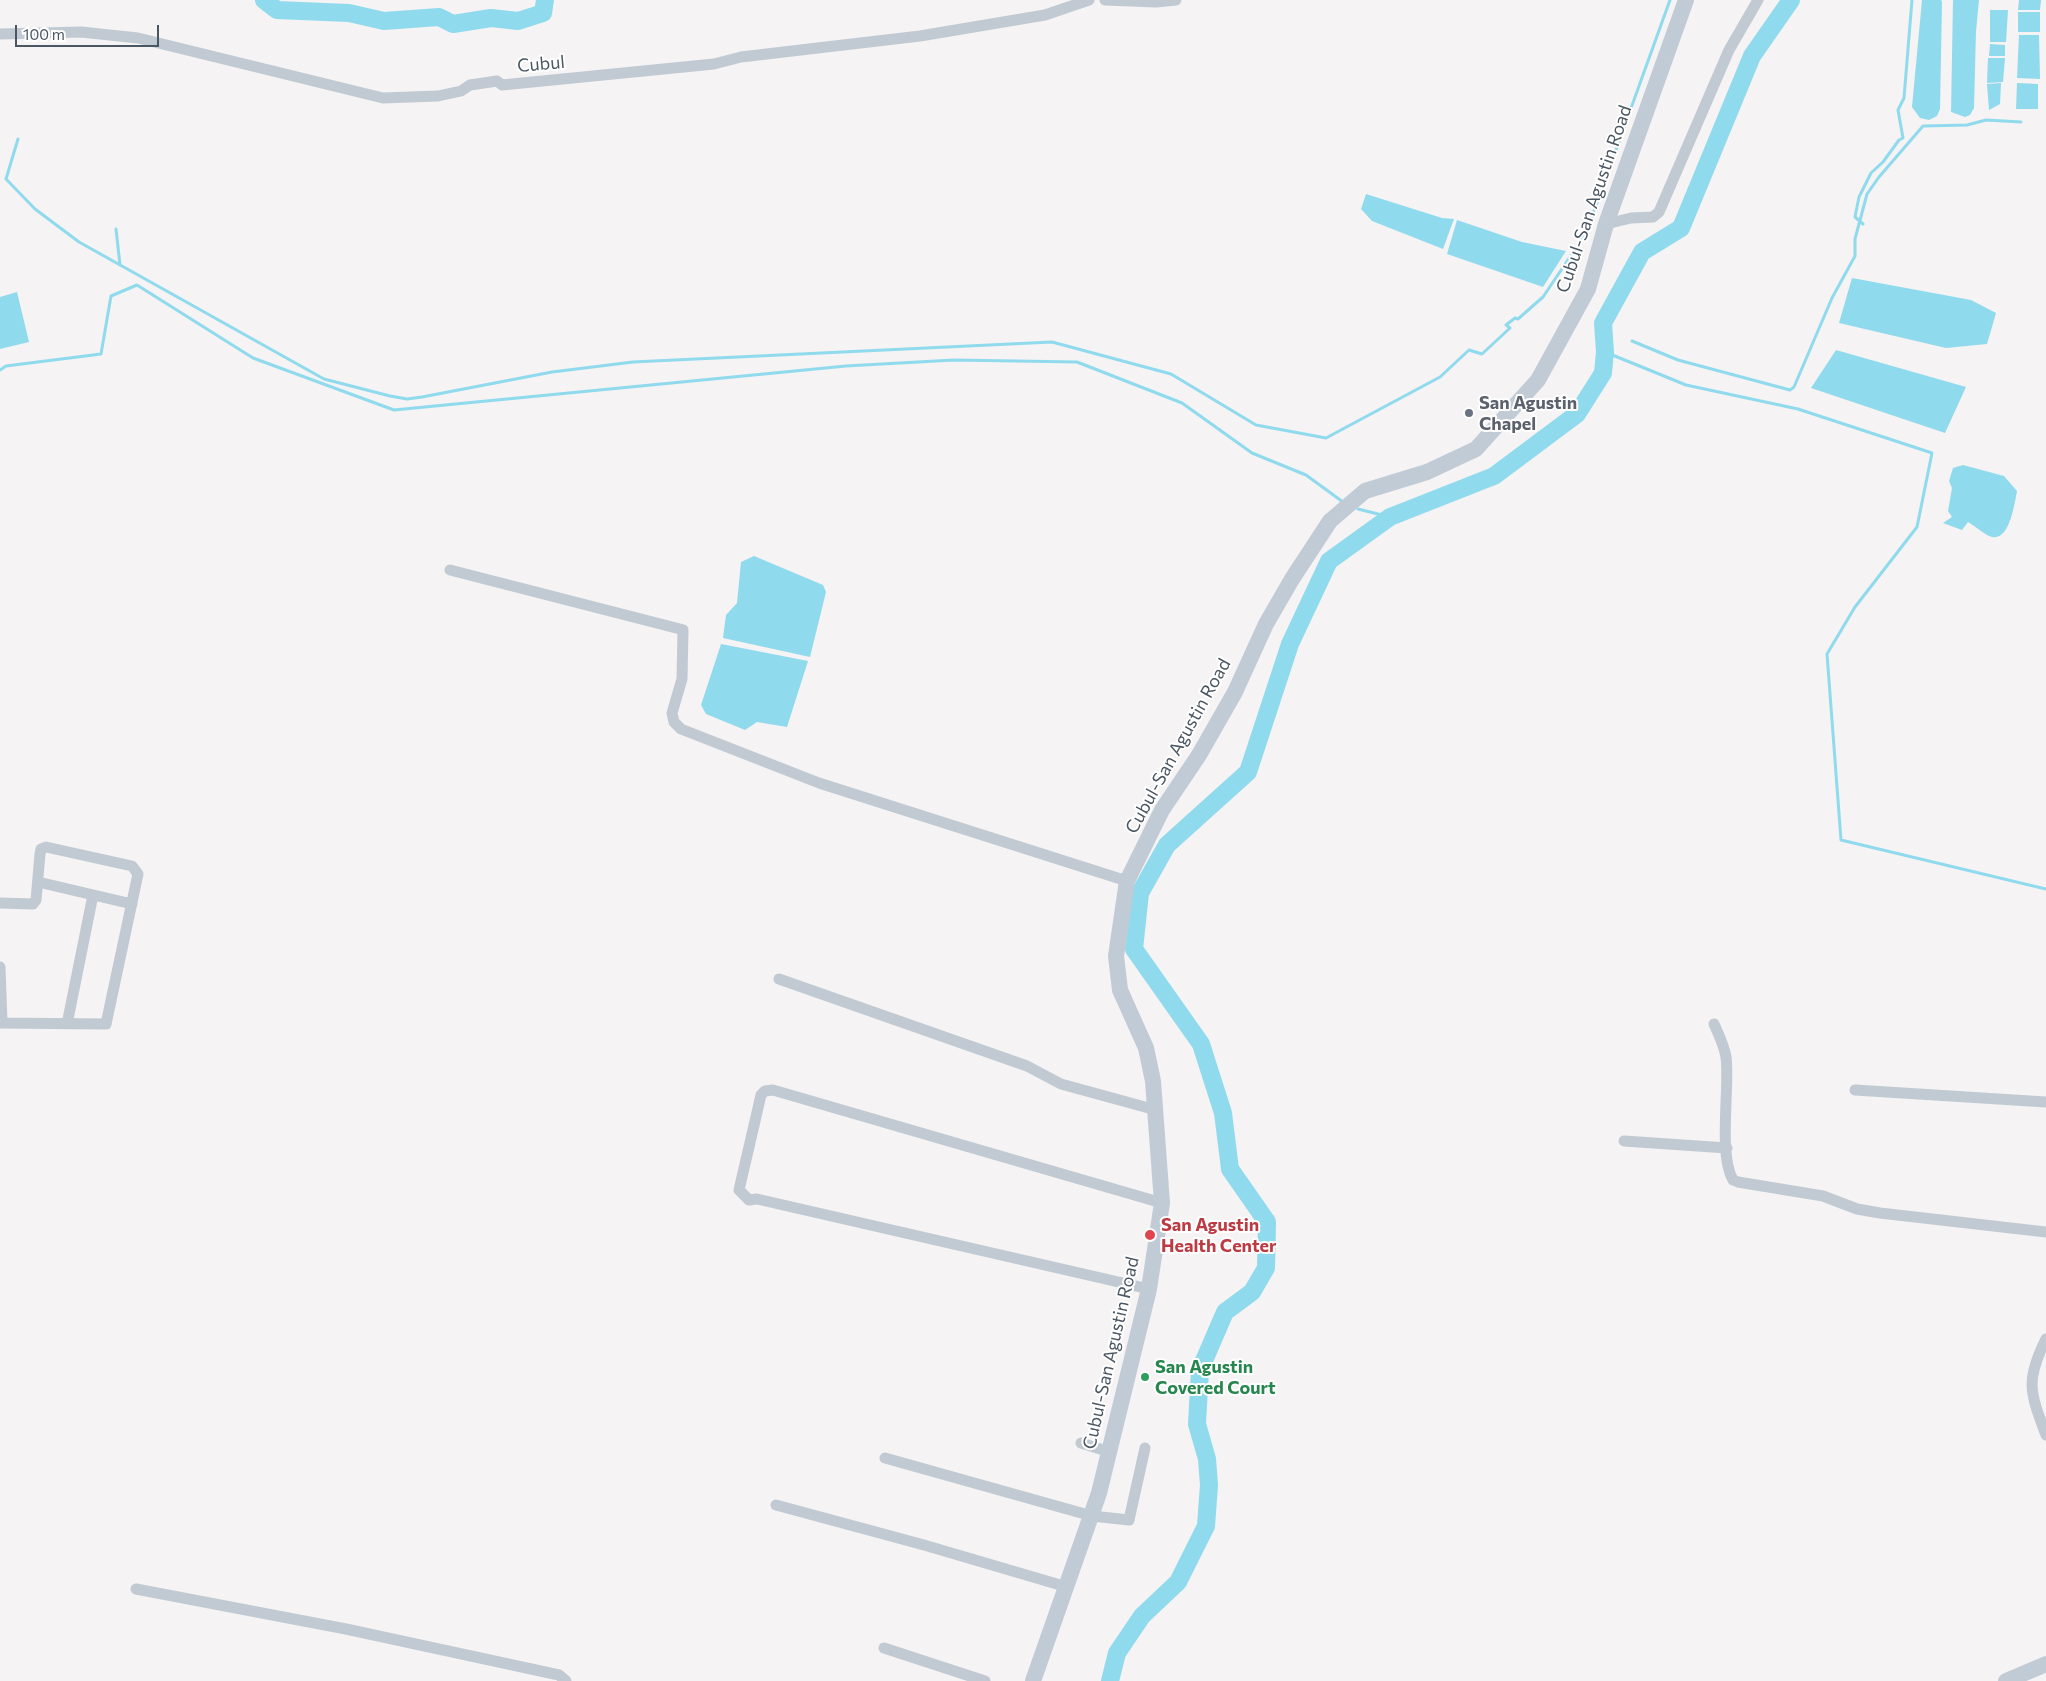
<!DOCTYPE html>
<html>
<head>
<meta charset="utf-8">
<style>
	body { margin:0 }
	#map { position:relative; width:2046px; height:1681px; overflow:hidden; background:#f5f3f3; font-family:Commissioner,sans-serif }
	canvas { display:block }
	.scale { position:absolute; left:15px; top:25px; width:144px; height:22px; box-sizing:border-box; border:2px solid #4a5661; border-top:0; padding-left:6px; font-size:15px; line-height:18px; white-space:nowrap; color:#4a5661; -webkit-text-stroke:4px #fff; paint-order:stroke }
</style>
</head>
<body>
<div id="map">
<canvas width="2046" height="1681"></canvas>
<div class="scale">100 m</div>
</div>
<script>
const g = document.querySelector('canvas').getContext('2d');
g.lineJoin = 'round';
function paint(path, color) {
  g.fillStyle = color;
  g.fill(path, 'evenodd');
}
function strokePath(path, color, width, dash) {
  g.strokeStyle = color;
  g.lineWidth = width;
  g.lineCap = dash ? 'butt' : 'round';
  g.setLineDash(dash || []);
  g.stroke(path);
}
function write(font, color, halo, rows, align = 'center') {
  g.font = font + ' Commissioner,sans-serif';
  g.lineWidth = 4;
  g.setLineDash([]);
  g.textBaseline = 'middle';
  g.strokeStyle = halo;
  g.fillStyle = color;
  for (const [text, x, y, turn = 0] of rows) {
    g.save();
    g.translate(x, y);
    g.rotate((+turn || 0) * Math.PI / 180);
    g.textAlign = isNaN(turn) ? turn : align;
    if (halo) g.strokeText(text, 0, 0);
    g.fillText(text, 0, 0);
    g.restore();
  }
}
paint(new Path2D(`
	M1922,0H1941L1942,2L1940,109L1937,116L1929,120L1920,118L1912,107Z
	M1953,0H1979L1976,31L1974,108L1970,115L1965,117L1951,112Z
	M2019,0H2041L2040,10H2018Z
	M1990,10H2008L2006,42H1990Z
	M2018,12H2040V32H2018Z
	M2019,35H2039L2040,79L2017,78Z
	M1990,44L2005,45V56H1989Z
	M1988,58H2005L2003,82L1987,83Z
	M2001,83L2000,104L1989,110L1987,84Z
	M2017,83L2038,84V109H2016Z
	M1366,194L1442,218L1454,219L1443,249L1372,221L1361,209Z
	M1457,220L1522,242L1566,251L1543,287L1447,254Z
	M1852,278L1971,300L1996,313L1987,344L1946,348L1839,323Z
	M17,292L29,342L0,349V297Z
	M1836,350L1966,387L1945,433L1811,388Z
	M1963,465L2004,476L2017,491C2015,501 2010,541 1992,537C1985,535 1975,526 1968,522L1962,530L1943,523L1952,517L1948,511L1952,488L1949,481L1953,468Z
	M754,556L823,585L826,592L810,657L723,638L726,615L737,603L741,562Z
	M721,644L808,661L787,727L757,722L745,730L706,714L701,705Z`), '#90daee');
strokePath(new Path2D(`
	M18,139L6,179L35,209L79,242L324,379L390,396L407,399L422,397L552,372L633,362L1052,342L1171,374L1256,425L1326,438L1440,377L1469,350L1482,354L1510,328L1506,325L1515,318L1518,319L1543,297L1586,233L1670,0
	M1863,224L1855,217L1859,197L1871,173L1883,162L1899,140L1903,138L1898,110L1904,98L1912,0
	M116,229L120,265
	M1632,341L1678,360L1790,390L1794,387L1832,298L1855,256V239L1867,194L1879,177L1923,126L1967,125L1986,120L2021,122
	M1605,352L1686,385L1798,409L1932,453L1917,527L1855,607L1827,654L1841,840L2046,889
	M0,370L6,366L101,354L111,296L137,285L253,358L394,410L846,366L954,360L1077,362L1182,403L1252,453L1306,475L1343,502
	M1358,509L1390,517`), '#90daee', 3);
strokePath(new Path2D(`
	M264,0L277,10L349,13L384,21L439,17L453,24L491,18L518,21L543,13L545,0
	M1110,1681L1117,1653L1142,1616L1178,1582L1206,1526L1209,1485L1207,1459L1197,1424L1200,1370L1225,1312L1252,1292L1266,1268L1267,1222L1230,1169L1223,1113L1201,1044L1134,949L1140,893L1167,845L1248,772L1290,644L1329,561L1390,517L1494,476L1577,414L1603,373L1605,352L1603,323L1642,252L1681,228L1752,56L1791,0`), '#90daee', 18);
strokePath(new Path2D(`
	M1105,0L1156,2L1176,0
	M0,34L81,32L138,38L383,98L438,96L461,91L470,85L497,81L502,85L714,64L741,57L920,36L1045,15L1089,0
	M1606,224L1631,218L1653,217L1659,212L1729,50L1758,0
	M450,570L680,629L683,630L682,679L672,713L674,722L681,729L819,783L1127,881
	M38,882L132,904
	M0,903L33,904L36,900L40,854L41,849L46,847L132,866L138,874L106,1024L0,1023
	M0,967L2,1023
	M779,979L1027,1066L1061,1084L1156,1110
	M67,1024L93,895
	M1714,1024C1719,1035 1724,1045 1726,1057C1730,1087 1718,1154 1733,1180L1738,1182L1823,1196L1857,1209L1880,1213L2046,1232
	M1855,1090L2046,1102
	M1624,1141L1727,1148
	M1149,1289L757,1199L749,1200L739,1190L761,1095L765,1091L773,1090L1162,1203
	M2046,1339C2025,1381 2030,1392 2046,1435
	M1081,1443L1110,1452
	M885,1458L1092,1516L1129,1520L1145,1448
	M776,1505L924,1545L1067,1587
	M136,1589L346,1629L559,1675L566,1681
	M884,1648L985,1681`), '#c1cad2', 11);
strokePath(new Path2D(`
	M1033,1681L1099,1493L1149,1289L1162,1203L1153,1081L1146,1048L1120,990L1116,956L1127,881L1162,810L1199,755L1235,692L1266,624L1292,579L1330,521L1365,491L1427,472L1476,449L1538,380L1588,289L1606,224L1686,0
	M2006,1681L2046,1664`), '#c1cbd6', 16);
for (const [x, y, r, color] of [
	[1469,413,5,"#6b7280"],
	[1150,1235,6,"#e0444e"],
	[1145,1377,5,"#2e9e5b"]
]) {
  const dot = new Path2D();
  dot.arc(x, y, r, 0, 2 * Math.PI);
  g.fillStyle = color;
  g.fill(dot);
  strokePath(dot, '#fff', 2);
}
write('18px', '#4a5661', '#fff', [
	["Cubul",541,64,-5],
	["Cubul-San Agustin Road",1594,199,-71],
	["Cubul-San Agustin Road",1178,746,-61],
	["Cubul-San Agustin Road",1111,1353,-77]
]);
write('bold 18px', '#5b616d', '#fff', [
	["San Agustin",1479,403],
	["Chapel",1479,424]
], 'left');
write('bold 18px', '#be3a42', '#fff', [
	["San Agustin",1161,1225],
	["Health Center",1161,1246]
], 'left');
write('bold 18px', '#27864d', '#fff', [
	["San Agustin",1155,1367],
	["Covered Court",1155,1388]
], 'left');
</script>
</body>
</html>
